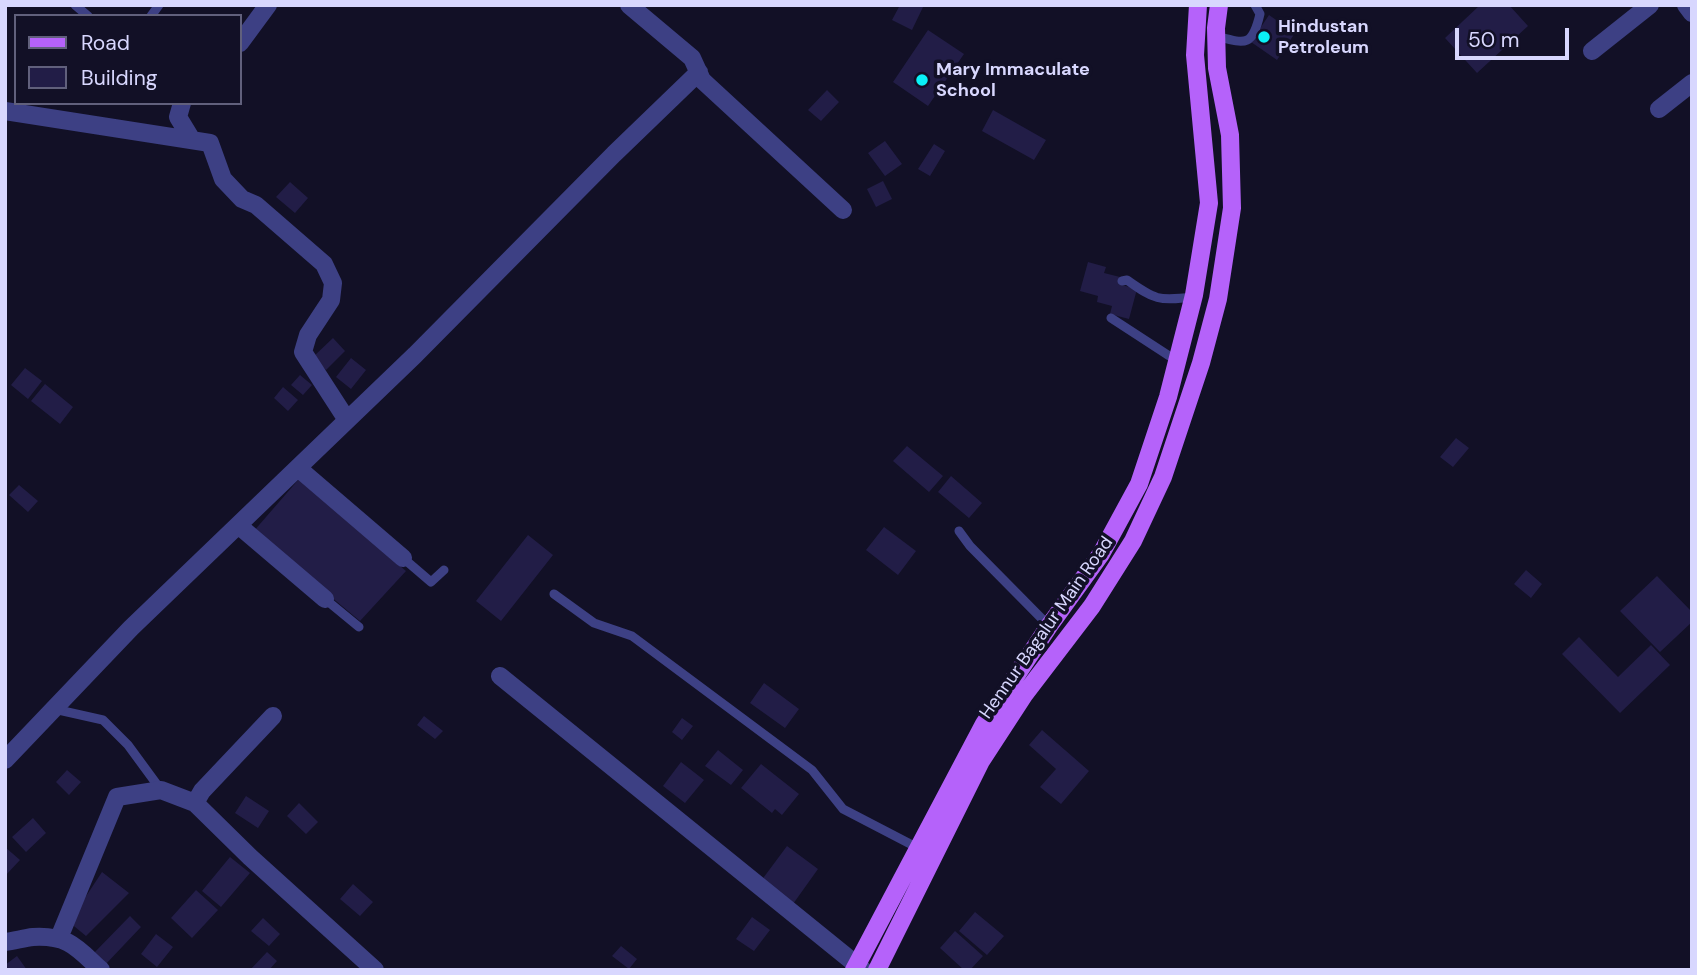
<!DOCTYPE html>
<html>
<head>
<meta charset="utf-8">
<style>
	body { margin:0 }
	#map { position:relative; width:1697px; height:975px; overflow:hidden; background:#121026; font-family:"DM Sans",sans-serif }
	canvas { display:block }
	.frame { position:absolute; inset:0; border:7px solid #d8d7fe; pointer-events:none }
	.legend { position:absolute; left:14px; top:14px; width:228px; height:91px; box-sizing:border-box; background:#121026; border:2px solid #61607c; margin:0; padding:9px 12px; list-style:none; font-size:21px; color:#d8d7fe }
	.legend li { display:flex; align-items:center; gap:14px; height:35px }
	.legend b { width:35px; border:2px solid #61607c }
	.scale { position:absolute; left:1455px; top:28px; width:114px; height:32px; box-sizing:border-box; border:4px solid #d8d7fe; border-top:0; padding-left:9px; font-size:21px; line-height:24px; white-space:nowrap; color:#d8d7fe; -webkit-text-stroke:5px #121026; paint-order:stroke }
</style>
</head>
<body>
<div id="map">
<canvas width="1697" height="975"></canvas>
<div class="frame"></div>
<ul class="legend">
<li><b style="height:9px;background:#b562fa"></b>Road</li>
<li><b style="height:19px;background:#221d47"></b>Building</li>
</ul>
<div class="scale">50 m</div>
</div>
<script>
const g = document.querySelector('canvas').getContext('2d');
g.lineJoin = 'round';
function paint(path, color) {
  g.fillStyle = color;
  g.fill(path, 'evenodd');
}
function strokePath(path, color, width, dash) {
  g.strokeStyle = color;
  g.lineWidth = width;
  g.lineCap = dash ? 'butt' : 'round';
  g.setLineDash(dash || []);
  g.stroke(path);
}
function write(font, color, halo, rows, align = 'center') {
  g.font = font + ' "DM Sans",sans-serif';
  g.lineWidth = 7;
  g.setLineDash([]);
  g.textBaseline = 'middle';
  g.strokeStyle = halo;
  g.fillStyle = color;
  for (const [text, x, y, turn = 0] of rows) {
    g.save();
    g.translate(x, y);
    g.rotate((+turn || 0) * Math.PI / 180);
    g.textAlign = isNaN(turn) ? turn : align;
    if (halo) g.strokeText(text, 0, 0);
    g.fillText(text, 0, 0);
    g.restore();
  }
}
paint(new Path2D(`
	M900,5H924L912,30L892,20Z
	M1480,5H1509L1528,26L1477,73L1445,38Z
	M1269,15L1295,33L1277,60L1251,42Z
	M928,30L964,54L928,106L893,82Z
	M827,90L839,102L821,121L808,110Z
	M993,110L1046,140L1034,160L982,131Z
	M885,141L902,164L885,176L868,153Z
	M934,144L945,151L930,176L918,169Z
	M883,181L892,199L876,207L867,189Z
	M290,182L308,198L295,213L276,197Z
	M1088,262L1106,267L1104,273L1120,277L1118,284L1137,289L1129,319L1110,314L1112,306L1097,302L1098,296L1080,291Z
	M333,338L345,351L326,370L313,357Z
	M351,358L366,370L351,389L336,377Z
	M25,368L42,381L28,399L11,385Z
	M300,375L312,385L303,395L291,385Z
	M45,384L73,407L60,424L31,401Z
	M283,387L298,400L288,411L274,398Z
	M1456,438L1469,448L1453,467L1440,457Z
	M907,446L943,476L929,492L893,461Z
	M951,476L982,503L969,518L938,492Z
	M299,479L406,571L360,621L253,532Z
	M19,485L38,501L28,512L9,495Z
	M884,527L916,551L898,575L866,550Z
	M528,535L553,555L501,621L476,601Z
	M1526,570L1542,584L1531,598L1514,584Z
	M1657,576L1692,612V622L1660,652L1620,611Z
	M1579,637L1618,677L1651,645L1670,665L1620,713L1562,654Z
	M764,683L799,709L785,728L750,703Z
	M424,716L443,731L435,739L417,725Z
	M682,718L693,726L682,740L672,732Z
	M1042,730L1089,771L1061,804L1040,787L1056,769L1029,745Z
	M718,750L743,770L731,785L705,766Z
	M681,762L704,780L685,803L663,786Z
	M761,764L799,794L782,815L775,809L772,813L741,788Z
	M67,770L81,782L69,795L56,782Z
	M246,796L269,811L258,828L235,813Z
	M299,803L318,822L306,834L287,816Z
	M33,818L46,833L26,852L12,837Z
	M787,846L818,869L793,904L761,881Z
	M5,847L20,860L5,876Z
	M230,857L250,873L221,907L202,891Z
	M102,872L129,893L86,936L69,922Z
	M353,884L373,902L360,916L340,899Z
	M196,890L218,910L192,938L171,918Z
	M975,912L1004,936L987,955L959,931Z
	M130,916L141,927L104,966L92,955Z
	M752,917L770,930L754,951L736,939Z
	M263,918L280,934L269,946L251,931Z
	M955,931L983,956L970,970H964L940,948Z
	M156,934L173,947L157,967L141,954Z
	M621,946L637,959L629,969L612,956Z
	M267,952L277,961L269,970H250Z
	M17,956L27,970H5V965Z`), '#221d47');
strokePath(new Path2D(`
	M75,5L88,16
	M151,16L159,5
	M1216,36C1246,44 1252,47 1260,14L1255,5
	M1122,281L1127,280C1155,300 1158,301 1193,297
	M1111,318L1177,361
	M959,531L970,546L1049,626
	M403,558L431,582L444,570
	M554,594L594,623L632,636L812,770L843,809L918,848
	M325,599L359,627
	M54,709L103,720L128,745L161,790`), '#3d4084', 9);
strokePath(new Path2D(`
	M629,5L692,58L702,80L843,210
	M1686,5L1692,13
	M240,43L268,5
	M1592,51L1650,5
	M182,103L178,117L192,140
	M1659,109L1692,83
	M5,111L210,143L223,179L242,199L256,205L324,264L333,283L331,300L308,335L303,352L347,420
	M298,468L403,558
	M238,525L325,599
	M500,676L863,970
	M5,760L131,628L415,355L614,154L699,72
	M195,803L202,791L273,716
	M59,938L117,797L161,790L195,803L250,857L375,970
	M5,942C14,941 24,938 33,937C69,935 77,948 101,970`), '#3d4084', 18);
strokePath(new Path2D(`
	M854,970L984,724L1049,626L1101,554L1139,484L1168,397L1194,295L1209,203L1195,55L1198,5
	M877,970L981,761L1024,695L1092,606L1133,541L1163,477L1201,363L1218,299L1232,208L1230,135L1217,68L1216,28L1219,5`), '#b562fa', 18);
for (const [x, y, r, color] of [
	[1264,37,7,"#0af1f7"],
	[922,80,7,"#0af1f7"]
]) {
  const dot = new Path2D();
  dot.arc(x, y, r, 0, 2 * Math.PI);
  g.fillStyle = color;
  g.fill(dot);
  strokePath(dot, '#121026', 2.5);
}
write('bold 18px', '#d8d7fe', '#121026', [
	["Hindustan",1278,27],
	["Petroleum",1278,48],
	["Mary Immaculate",936,70],
	["School",936,91]
], 'left');
write('18px', '#d8d7fe', '#121026', [
	["Hennur Bagalur Main Road",1047,628,-55]
]);
</script>
</body>
</html>
